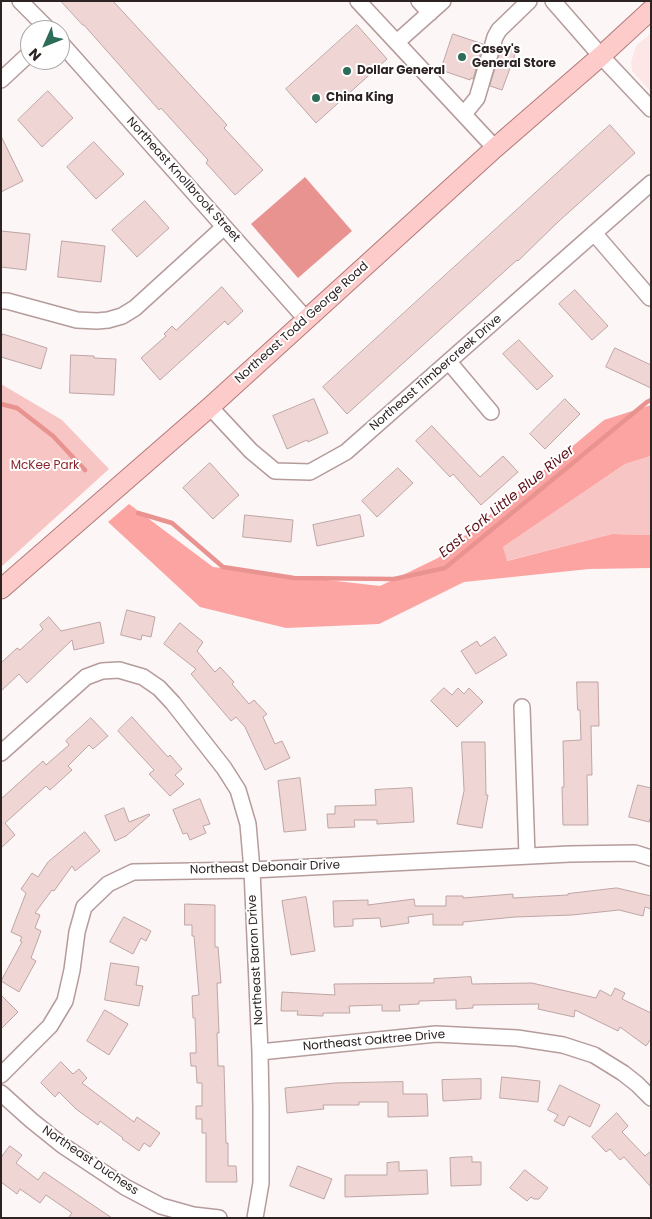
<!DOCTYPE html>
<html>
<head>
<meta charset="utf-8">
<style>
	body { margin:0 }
	#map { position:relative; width:652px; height:1219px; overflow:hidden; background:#fcf6f6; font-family:Poppins,sans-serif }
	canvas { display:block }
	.frame { position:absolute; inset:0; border:2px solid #2d2323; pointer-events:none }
	.north { position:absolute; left:20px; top:20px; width:50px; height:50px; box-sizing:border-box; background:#fff; border:1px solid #aba7a7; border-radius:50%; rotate:226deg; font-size:14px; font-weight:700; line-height:20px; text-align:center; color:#2d2323 }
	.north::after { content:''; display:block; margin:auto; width:18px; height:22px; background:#2d6c59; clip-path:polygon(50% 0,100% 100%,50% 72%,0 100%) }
</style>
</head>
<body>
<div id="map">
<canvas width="652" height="1219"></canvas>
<div class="frame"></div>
<div class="north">N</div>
</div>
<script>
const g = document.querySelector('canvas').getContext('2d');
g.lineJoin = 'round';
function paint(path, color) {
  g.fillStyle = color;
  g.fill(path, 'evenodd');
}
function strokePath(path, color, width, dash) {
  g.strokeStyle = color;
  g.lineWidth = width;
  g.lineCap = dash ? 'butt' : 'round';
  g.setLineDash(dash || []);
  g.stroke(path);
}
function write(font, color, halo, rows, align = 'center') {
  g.font = font + ' Poppins,sans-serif';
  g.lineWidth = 4;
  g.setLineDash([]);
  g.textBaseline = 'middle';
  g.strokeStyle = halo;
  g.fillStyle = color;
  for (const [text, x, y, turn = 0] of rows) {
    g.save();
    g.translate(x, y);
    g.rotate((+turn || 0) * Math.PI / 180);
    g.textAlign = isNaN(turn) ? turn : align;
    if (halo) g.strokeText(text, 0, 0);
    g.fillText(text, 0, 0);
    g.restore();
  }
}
paint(new Path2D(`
	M651,33V92L632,71L631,62L636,46Z`), '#fde7e6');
paint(new Path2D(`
	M1,384L62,420L109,469L1,567Z
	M651,456V535L612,534L506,561L503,547L625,464Z`), '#f7c5c3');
paint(new Path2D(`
	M651,405V456L625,464L503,547L507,561L612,534L651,535V568L589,569L464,582L379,624L286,628L200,607L108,522L129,504L213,567L380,586L438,558L604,420Z`), '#fca4a2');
paint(new Path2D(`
	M305,177L352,231L298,278L251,224Z`), '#e99391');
strokePath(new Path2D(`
	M1,404L17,408L53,436L85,470
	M138,513L172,523L223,567L294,578L394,579L445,568L647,402L651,400`), '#e99391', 4.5);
const building = new Path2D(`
	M61,1H113L227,125L224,128L263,170L235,195L206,163L208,160L161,108L159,110L84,25H83Z
	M357,25L387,59L316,123L286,89Z
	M453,34L483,44L473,79L471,78L470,80L441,70Z
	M502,47L516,52L502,90L490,86Z
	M48,91L73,118L42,147L18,120Z
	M610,125L635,153L559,221L518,261L517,260L347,414L323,387Z
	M1,136L23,181L1,192Z
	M94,142L124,174L96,199L67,167Z
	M145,201L169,228L137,257L112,230Z
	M1,231L30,234L26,270L1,267Z
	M62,241L105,246L101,282L58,277Z
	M222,287L243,311L228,325L225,321L160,380L141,358L166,336L164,334L172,326L176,330Z
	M575,290L608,326L592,340L559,304Z
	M3,334L47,348L41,369L1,357V340Z
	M519,340L553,376L537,390L503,354Z
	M615,348L651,365V388L606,367Z
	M71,355L94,356V358L116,359L114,395L70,393Z
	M314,399L328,433L308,442L307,440L287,449L273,416Z
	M565,399L580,414L545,449L530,434Z
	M432,426L480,477L503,456L518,472L481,505L453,474L450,477L416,441Z
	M210,463L239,495L213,519L183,488Z
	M398,468L413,483L377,517L362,501Z
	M245,515L293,520L291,542L243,537Z
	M360,515L364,536L317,546L313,525Z
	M127,610L155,617L151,637L142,635L141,640L121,635Z
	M49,617L61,631L100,622L104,643L74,650L72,640L27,683L19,674L1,691V663L17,648L20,650L43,629L40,625Z
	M180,623L203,642L197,651L215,672L220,667L234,682L232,684L249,704L254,700L267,714L263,717L275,744L282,741L290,758L265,770L245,727L236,717L231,721L191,674L196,669L164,644Z
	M495,637L507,655L476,674L461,651L477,641L480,646Z
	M577,682H598L599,726H591L592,775H587L588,825H563L562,787H564L563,741L581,740L580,710H578Z
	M444,688L452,695L458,688L464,694L469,688L483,702L457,727L431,701Z
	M132,717L168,757L170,755L182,769L175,775L184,784L170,796L149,774L154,770L118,731Z
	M91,718L108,736L93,749L89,745L68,766L72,770L50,790L46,786L5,823L15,835L1,848V799L43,761L46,765L69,745L66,741Z
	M462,742H485L486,795H488L482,828L457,824L464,791Z
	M300,778L306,830L284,832L278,781Z
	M638,785L651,788V816L649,822L629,817Z
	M412,788L414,822L377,824V820H354L355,827L328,828L327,814H335V806L376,805L375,790Z
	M200,799L210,824L203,826L206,833L190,840L187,833L183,834L173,810Z
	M124,808L129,822L149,814L150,815L126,836L115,841L105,816Z
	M85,832L100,851L75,871L72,866L54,891L52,890L35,913L40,915L35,928L41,931L31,958L36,961L19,992L1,981L22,942L20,941L22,937L11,932L26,893L21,889L32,873L38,877L48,862Z
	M617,888L651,896V909L645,907L643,916L619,910L572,915L515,917L463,922V925H433V914L408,917L409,923L381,927L380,918L353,919V926L334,927L333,901L368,900V905L414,899L415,906H446V896H463V898L513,894V898L568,895V894Z
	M306,897L315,951L291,955L282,901Z
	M185,904L215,905V947H218L221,983H217L219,1033H217L218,1066H224L226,1143H228V1166H236L237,1182H206V1133H202V1119H196V1106H202V1083H197L196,1066H191L190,1053H196V1044L195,1018H193L192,996L199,995L194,936H192V925H185Z
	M124,917L151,931L146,941L141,938L133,954L110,942Z
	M111,963L139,967L136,985L143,986L139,1006L105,1000Z
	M471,977L472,984L532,983L596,998L600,990L611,996L615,988L625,993L622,999L651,1013V1039L646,1046L620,1027L618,1031L575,1010L574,1017L538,1009L539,1004L473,1005V1008L456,1009V1000L419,1001V1004L399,1005L400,1011H382V1005L349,1006L350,1013H323V1016L297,1015L298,1011H281L282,992L335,995L334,984L434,983V979Z
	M1,995L18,1012L1,1029Z
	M105,1010L128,1024L109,1055L87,1041Z
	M61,1062L73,1074L79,1069L87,1078L82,1083L134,1122L137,1117L160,1133L150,1147L144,1143L139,1151L122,1139L123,1138L100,1121L98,1125L76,1109L59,1092L55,1097L41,1083Z
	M502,1077L540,1081L538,1102L500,1098Z
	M481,1079V1099L443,1101L442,1080Z
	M403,1082V1094H427L428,1116L388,1117V1102H359V1105H323L324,1109L287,1113L285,1088L335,1083Z
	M560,1085L600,1105L590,1127L569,1116L564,1126L554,1121L558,1115L548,1110Z
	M617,1113L628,1126L622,1132L645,1156L651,1151V1187L624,1157L620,1160L610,1149L606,1152L592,1137Z
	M10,1146L22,1155L16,1163L38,1180L44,1172L112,1218H68L72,1213L46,1195L40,1203L20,1189L17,1194L1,1182V1158Z
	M472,1157V1162H481V1185L451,1186L450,1158Z
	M399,1162V1171L427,1170L428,1194L345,1197V1175H387V1163Z
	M298,1166L332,1179L324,1199L290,1186Z
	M525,1170L548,1188L539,1199H534L531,1197L527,1201L510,1188Z`);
paint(building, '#efd5d4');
strokePath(building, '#bea5a4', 1);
const minor = new Path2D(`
	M20,1L49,30
	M358,1L495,148
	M419,1L430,13
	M553,1L601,56L651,109
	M60,42L306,319
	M397,42L443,1
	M1,80L30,53
	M464,114L477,98L495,37L499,30L529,1
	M594,233L650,298
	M1,301H7L77,320L97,321L108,320L122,316L135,308L224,227
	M449,362L491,412
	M210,407L251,451L275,471L310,472L346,452L651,183
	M522,707L527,856
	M1,753L86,677L102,671L119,670L143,677L159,688L173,703L224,768L238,790L248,824L252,870L260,1052L261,1107V1183L255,1218
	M260,1052L436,1034L517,1038L563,1045L594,1055L623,1073L637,1084L651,1098
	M1,1075L50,1026L65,1001L72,970L77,932L84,907L108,884L133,872L252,870L570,854L635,853L651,858
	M1,1093L31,1120L62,1145L125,1187L161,1206L193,1215L219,1218`);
const major = new Path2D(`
	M1,589L210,407L495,148L601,56L651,10`);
strokePath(minor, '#b59c9b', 18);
strokePath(major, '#b27978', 21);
strokePath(minor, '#fff', 15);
strokePath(major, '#fccbca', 19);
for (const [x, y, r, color] of [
	[462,57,5,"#2d6c59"],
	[347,71,5,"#2d6c59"],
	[316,98,5,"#2d6c59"]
]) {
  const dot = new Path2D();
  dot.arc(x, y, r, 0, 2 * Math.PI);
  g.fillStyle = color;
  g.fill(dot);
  strokePath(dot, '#fff', 2);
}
write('bold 12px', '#2d2323', '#fff', [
	["Casey's",472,50],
	["General Store",472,64],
	["Dollar General",357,71],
	["China King",326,98]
], 'left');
write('12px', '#2d2323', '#fff', [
	["Northeast Knollbrook Street",183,180,48],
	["Northeast Todd George Road",302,323,-42],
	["Northeast Timbercreek Drive",436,373,-41],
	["Northeast Debonair Drive",265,868,-2],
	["Northeast Baron Drive",256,960,-93],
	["Northeast Oaktree Drive",374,1041,-5],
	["Northeast Duchess",90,1161,34]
]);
write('12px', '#89242c', '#fff', [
	["McKee Park",45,466]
]);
write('italic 14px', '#5c0f17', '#fff', [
	["East Fork Little Blue River",507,502,-39]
]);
</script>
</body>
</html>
